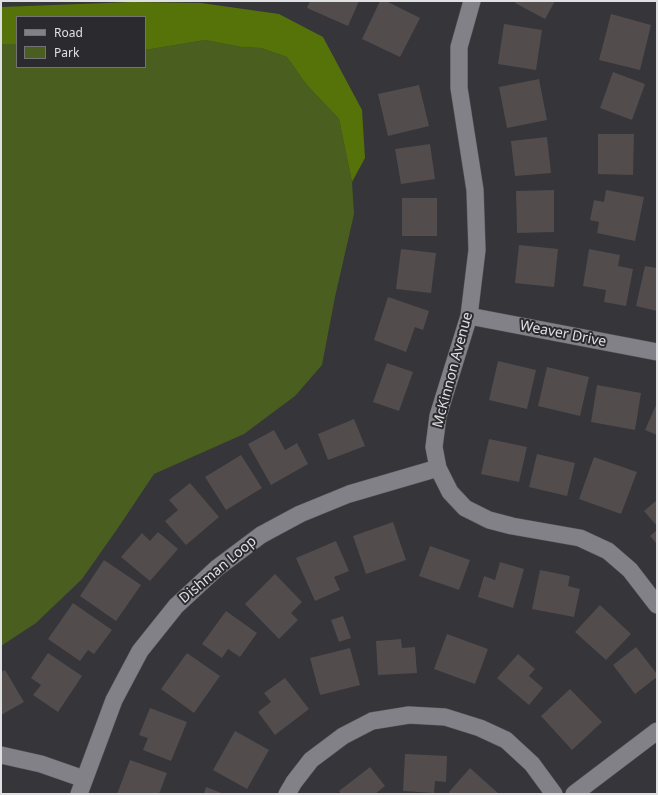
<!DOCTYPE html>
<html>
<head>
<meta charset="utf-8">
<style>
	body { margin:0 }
	#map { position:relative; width:658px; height:795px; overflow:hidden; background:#35353a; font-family:"Noto Sans",sans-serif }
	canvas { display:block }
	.frame { position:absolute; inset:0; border:2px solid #e0e0e3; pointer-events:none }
	.legend { position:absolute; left:16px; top:16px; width:130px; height:52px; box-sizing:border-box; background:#2b2b2f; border:1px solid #737377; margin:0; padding:5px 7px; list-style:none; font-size:12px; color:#e0e0e3 }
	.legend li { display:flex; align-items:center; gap:8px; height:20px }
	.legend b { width:20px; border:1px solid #737377 }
</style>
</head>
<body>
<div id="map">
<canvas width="658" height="795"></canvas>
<div class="frame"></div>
<ul class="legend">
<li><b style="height:5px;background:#818187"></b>Road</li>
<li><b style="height:11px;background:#4a5f1f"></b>Park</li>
</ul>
</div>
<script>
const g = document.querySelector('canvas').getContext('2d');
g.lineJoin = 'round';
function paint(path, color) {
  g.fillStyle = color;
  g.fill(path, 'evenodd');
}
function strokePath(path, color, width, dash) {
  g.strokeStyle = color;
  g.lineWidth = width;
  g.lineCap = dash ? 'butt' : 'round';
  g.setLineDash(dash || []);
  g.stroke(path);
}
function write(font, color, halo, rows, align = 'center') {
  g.font = font + ' "Noto Sans",sans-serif';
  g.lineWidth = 4;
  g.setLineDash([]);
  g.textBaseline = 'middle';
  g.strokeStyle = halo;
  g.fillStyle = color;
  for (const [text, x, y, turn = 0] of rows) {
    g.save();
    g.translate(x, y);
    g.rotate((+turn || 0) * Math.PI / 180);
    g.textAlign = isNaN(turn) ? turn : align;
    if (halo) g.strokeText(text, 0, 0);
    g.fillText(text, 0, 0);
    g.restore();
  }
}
paint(new Path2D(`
	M205,40L241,47L261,48L287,57L306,84L339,119L352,182L354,214L335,297L322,365L295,396L244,434L154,474L120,525L82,579L36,623L1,646V44H17V67H145V50Z`), '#4a5f1f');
paint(new Path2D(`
	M133,2L201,3L279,14L323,37L362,110L365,158L352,182L339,119L306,84L287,57L261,48L241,47L205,40L145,50V17H17V44H1V7Z`), '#567309');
paint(new Path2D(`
	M310,1H359L348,26L307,8Z
	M380,1H386L420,18L400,57L362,39Z
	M516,1H555L545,19L515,3Z
	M611,14L651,25L640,70L599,60Z
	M504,24L542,30L536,70L498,64Z
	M613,72L645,84L632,120L600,108Z
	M539,79L547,120L507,128L499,87Z
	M419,85L429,126L388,136L378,94Z
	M598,134H634L633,175L598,174Z
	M547,137L551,173L515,176L511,141Z
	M430,144L435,179L401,184L395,149Z
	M554,190V232L517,233L516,191Z
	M606,190L644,197L635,241L597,233L599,222L590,220L594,200L604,202Z
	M402,198H437V236H402Z
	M519,245L558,249L554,287L515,283Z
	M401,249L436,253L431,293L396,289Z
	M589,249L620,255L618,266L633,269L626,306L604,302L606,290L583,286Z
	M645,266L657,268V311L636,306Z
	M388,297L429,311L423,330L415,327L406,352L374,340Z
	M498,361L536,370L527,409L489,400Z
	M387,363L413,372L399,411L373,402Z
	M547,367L589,377L580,416L538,406Z
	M597,385L641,393L635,430L591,422Z
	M657,403V435L645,430Z
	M354,419L365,446L328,460L318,434Z
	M274,430L285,450L297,443L308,464L271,485L248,444Z
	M489,439L527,447L519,482L481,474Z
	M537,454L575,463L567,496L529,487Z
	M241,455L262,488L226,510L205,477Z
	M594,457L637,472L621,514L579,499Z
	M190,483L219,517L186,545L165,521L178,510L169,500Z
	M657,500V526L644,511Z
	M393,522L406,560L366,574L353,536Z
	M657,530V544L650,536Z
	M158,532L178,549L150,581L121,557L142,533L150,541Z
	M336,541L349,571L334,577L340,590L315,601L296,558Z
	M430,546L470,560L459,590L419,576Z
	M104,560L141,585L116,621L80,596Z
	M500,562L524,569L513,608L478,597L484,576L495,580Z
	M540,570L570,576L568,586L580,589L574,617L532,609Z
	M275,574L302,602L291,613L298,620L279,639L245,604Z
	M73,603L112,630L94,654L88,650L80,661L48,639Z
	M600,605L631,634L606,660L575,632Z
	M226,611L257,633L240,657L228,649L222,658L202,644Z
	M343,616L351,638L339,642L331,620Z
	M447,634L488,649L475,684L434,669Z
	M401,639L402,648L415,647L417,673L378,675L376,641Z
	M636,647L657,674V677L635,694L613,665Z
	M350,648L360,685L320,695L310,658Z
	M48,653L82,676L58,712L33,695L41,685L31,678Z
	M187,653L220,676L194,713L161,689Z
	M518,654L535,669L529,676L543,688L529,705L497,678Z
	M5,670L24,702L1,715V672Z
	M285,678L309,709L275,735L258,712L271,702L264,693Z
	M570,689L602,722L572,750L541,716Z
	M150,708L187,722L171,761L143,750L148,738L139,735Z
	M235,731L269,750L247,789L213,770Z
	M405,754L447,756L446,782L435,781L434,793L403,791Z
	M130,760L167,773L159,794H117Z
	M370,767L385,786L375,794H341L339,791Z
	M470,768L499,794H450L449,792Z
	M206,787L224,794H204Z`), '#534c4c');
const minor = new Path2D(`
	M472,1L459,47V88L475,190L477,250L469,316L438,416L434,447L438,468L450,492L465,508L489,520L512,526L580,538L608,551L630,570L657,605
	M469,316L657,352
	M1,755L41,764L84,779
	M79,794L114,700L140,651L176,606L217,568L261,535L300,514L349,494L438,468
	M287,794L294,782L311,760L343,736L372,721L409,715L445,717L480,728L506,740L532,764L554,794
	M574,794L657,731`);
strokePath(minor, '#535357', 18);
strokePath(minor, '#818187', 17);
write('14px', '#e0e0e3', '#2b2b2f', [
	["Weaver Drive",563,334,11],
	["McKinnon Avenue",453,370,-75],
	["Dishman Loop",218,570,-40]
]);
</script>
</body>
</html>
